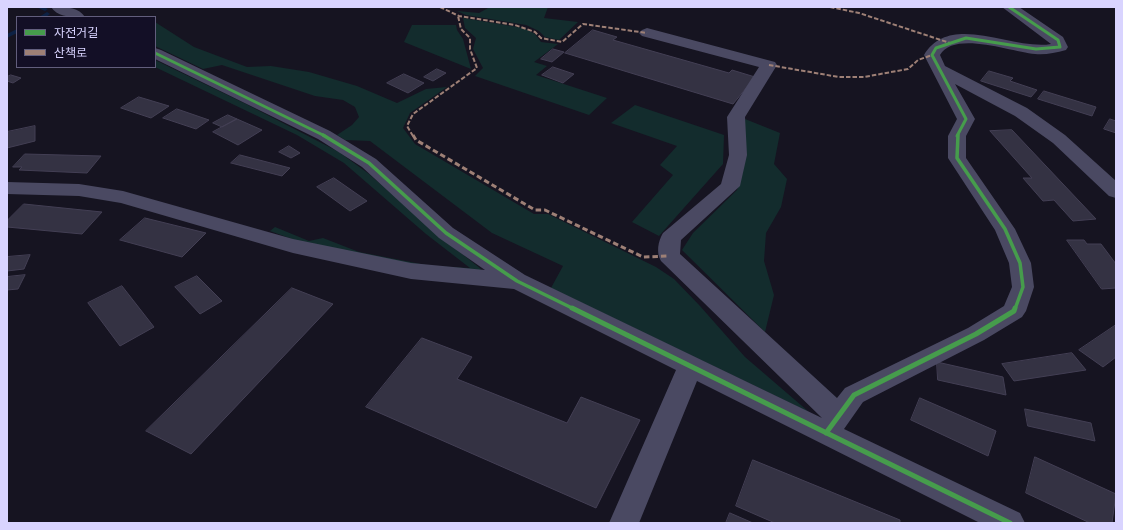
<!DOCTYPE html>
<html>
<head>
<meta charset="utf-8">
<style>
	body { margin:0 }
	#map { position:relative; width:1123px; height:530px; overflow:hidden; background:#161421; font-family:Poppins,"Noto Sans KR",sans-serif }
	canvas { display:block }
	.frame { position:absolute; inset:0; border:8px solid #d9d4ff; pointer-events:none }
	.legend { position:absolute; left:16px; top:16px; width:140px; height:52px; box-sizing:border-box; background:#130f26; border:1px solid #625e7d; margin:0; padding:5px 7px; list-style:none; font-size:12px; color:#d9d4ff }
	.legend li { display:flex; align-items:center; gap:8px; height:20px }
	.legend b { width:20px; border:1px solid #625e7d }
</style>
</head>
<body>
<div id="map">
<canvas width="1123" height="530"></canvas>
<div class="frame"></div>
<ul class="legend">
<li><b style="height:5px;background:#469c4c"></b>자전거길</li>
<li><b style="height:5px;background:#9e8076"></b>산책로</li>
</ul>
</div>
<script>
const g = document.querySelector('canvas').getContext('2d');
g.lineJoin = 'round';
function paint(path, color) {
  g.fillStyle = color;
  g.fill(path, 'evenodd');
}
function strokePath(path, color, width, dash) {
  g.strokeStyle = color;
  g.lineWidth = width;
  g.lineCap = dash ? 'butt' : 'round';
  g.setLineDash(dash || []);
  g.stroke(path);
}
paint(new Path2D(`
	M490,7H548L544,18L578,22L559,40L545,37L539,31L526,25L466,15L457,11L479,13Z
	M463,18L523,28L535,34L541,42L558,44L534,62L547,66L536,75L607,98L589,115L475,76L483,68L473,49L476,38L465,28Z
	M155,22L194,47L247,67L271,66L309,72L357,86L397,103L426,89L447,87L410,113L403,128L415,144L534,214H548L656,267L674,279L700,306L745,357L809,412L551,288L563,266L492,233L370,141L345,140L337,135L352,125L359,117L355,107L343,100L315,96L222,65L203,69L155,46Z
	M412,25H456L457,30L463,39L471,69L404,42Z
	M155,60L246,104L339,152L369,174L436,233L481,269L475,273L438,271L317,248L270,231L275,227L309,241L323,238L359,252L431,266L470,268L426,234L344,163L297,135L155,67Z
	M635,105L724,135L723,164L659,236L632,222L673,175L660,165L677,146L611,123Z
	M745,119L780,133L774,164L787,179L781,207L766,233L764,261L774,295L765,332L682,250L693,233L737,190L743,171Z`), '#132c2d');
paint(new Path2D(`
	M36,7H44L48,9L45,11Z
	M47,12L50,14L46,17H39Z
	M17,29V33L7,38V34Z`), '#0d2144');
const building = new Path2D(`
	M593,30L617,37L613,40L729,73L732,70L755,77L733,104L565,53Z
	M553,49L564,52L552,62L541,59Z
	M553,67L574,74L563,83L542,75Z
	M437,69L446,73L433,81L424,77Z
	M989,71L1013,78L1010,81L1037,90L1031,97L981,81Z
	M404,74L424,83L408,93L387,83Z
	M11,75L21,78L13,83L7,81V77Z
	M1044,91L1096,107L1092,116L1038,99Z
	M139,97L169,106L151,118L121,108Z
	M177,109L209,120L196,129L163,118Z
	M228,115L237,119L222,127L213,123Z
	M237,119L262,130L238,145L213,132Z
	M1110,119L1116,121V133L1104,129Z
	M35,126V141L7,148V132Z
	M1012,130L1096,219L1073,221L1054,200L1043,201L1023,178H1032L990,131Z
	M289,146L300,153L291,158L279,152Z
	M25,154L101,156L87,173L19,170L22,167H13Z
	M240,155L290,168L282,176L231,163Z
	M334,178L367,201L350,211L317,187Z
	M24,204L102,212L82,234L7,227V221Z
	M145,218L206,233L182,257L120,240Z
	M1067,240H1084L1087,244H1101L1116,264V288L1102,289Z
	M30,255L24,269L7,271V257Z
	M25,275L18,289L7,290V277Z
	M197,276L222,301L200,314L175,287Z
	M122,286L154,327L120,346L88,303Z
	M292,288L333,304L191,454L146,431Z
	M1116,325V357L1103,367L1079,350Z
	M422,338L472,357L457,379L567,423L581,397L640,420L596,508L366,407Z
	M1072,353L1086,370L1014,381L1002,364Z
	M937,362L1003,377L1006,395L938,380Z
	M920,398L996,431L988,456L911,420Z
	M1025,409L1091,423L1095,441L1028,426Z
	M1035,457L1116,494L1112,523H1090L1026,493Z
	M753,460L900,520V523H775L736,506Z
	M730,513L753,523H726Z`);
paint(building, '#343243');
strokePath(building, '#433f54', 1);
paint(new Path2D(`
	M51,7C63,7 78,6 85,17C73,17 58,18 51,7Z
	M1002,7H1019L1063,37L1068,47L1066,50C1055,53 1045,55 1035,54C1012,52 954,30 940,55L945,66L1027,108L1065,135L1116,181V198L1109,196L1053,143L1015,116L955,84L975,119L966,136V158L1015,229L1031,263L1034,287L1026,311L1022,317L984,340L863,402L844,429L1020,513L1025,523H980L697,381L639,523H609L676,370L514,289L411,279L293,253L121,203L79,196L7,194V182L79,184L123,191L293,239L411,263L485,270L439,238L362,167L318,139L155,59V48L161,50L330,131L376,159L453,228L525,275L822,418L661,261C656,253 658,241 663,233L721,184L729,155L727,117L759,67L642,36L639,33L642,30L647,28L775,62L777,65L745,117L747,155L740,186L681,240L680,254L837,398L845,388L968,328L1004,306L1012,287L1009,263L995,230L948,158V136L957,119L924,55C950,11 1014,51 1051,44Z`), '#4a4962');
strokePath(new Path2D(`
	M440,7L459,16L515,25L535,32L541,38L562,42L583,24L647,33
	M830,7L859,13L950,43
	M769,65L839,77H864L908,69L918,60L932,55
	M413,136L407,126L413,114L477,68L470,49V38L461,29L458,16`), '#9e8076', 2, [4.5, 2]);
strokePath(new Path2D(`
	M413,135L416,140L535,210H545L643,257L669,256`), '#9e8076', 3, [5.5, 3]);
strokePath(new Path2D(`
	M155,53L325,136
	M957,136L966,119L932,55L936,48L966,38L1036,49L1060,47L1058,40L1009,7`), '#469c4c', 3);
strokePath(new Path2D(`
	M323,135L369,163L446,233L517,281L574,309
	M958,135L957,158L1005,229L1020,263L1023,287L1015,309`), '#469c4c', 3.5);
strokePath(new Path2D(`
	M572,308L1010,523
	M826,433L854,395L976,334L1014,311L1015,308`), '#469c4c', 5);
</script>
</body>
</html>
